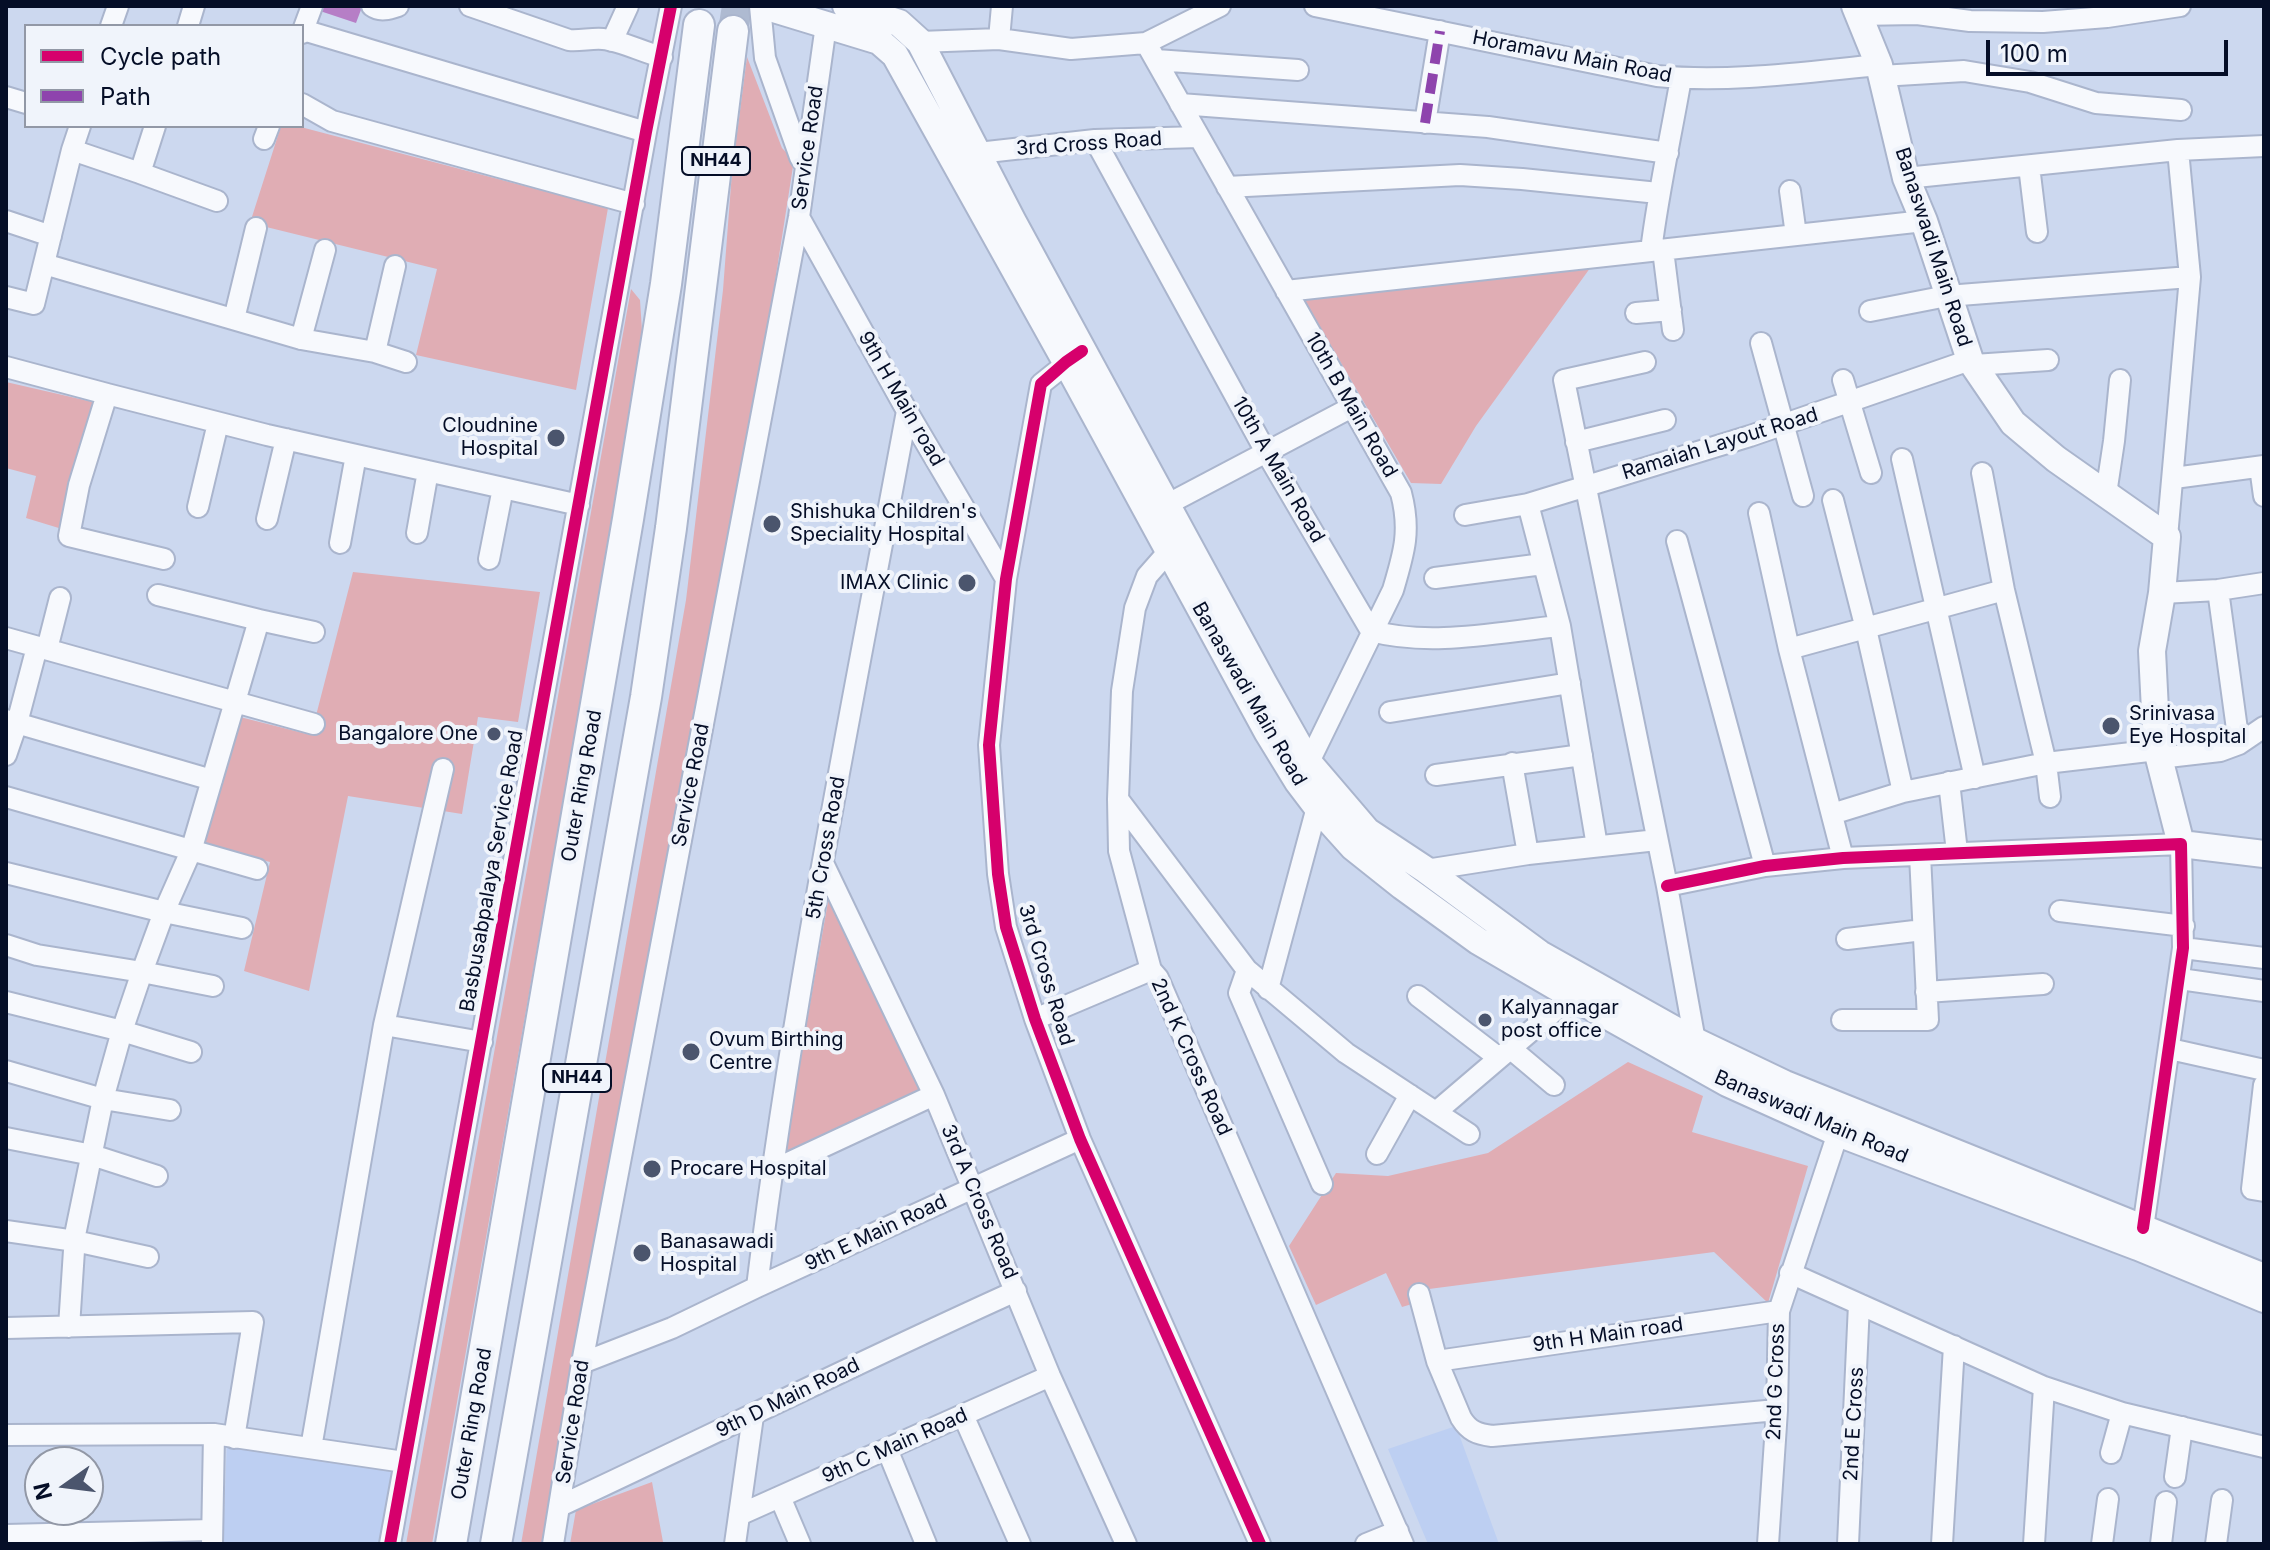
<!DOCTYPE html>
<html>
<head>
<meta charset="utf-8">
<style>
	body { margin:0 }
	#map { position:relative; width:2270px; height:1550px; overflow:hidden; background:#ccd8ef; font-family:Inter,sans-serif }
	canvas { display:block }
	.frame { position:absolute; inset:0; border:8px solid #050e27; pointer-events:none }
	.legend { position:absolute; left:24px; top:24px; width:280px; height:104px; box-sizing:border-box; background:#f0f4fb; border:2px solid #9298a6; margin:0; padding:10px 14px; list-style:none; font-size:24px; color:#050e27 }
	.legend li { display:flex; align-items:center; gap:16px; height:40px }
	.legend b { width:40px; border:2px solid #9298a6 }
	.north { position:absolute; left:24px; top:1446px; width:80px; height:80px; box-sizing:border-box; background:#f0f4fb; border:2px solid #9298a6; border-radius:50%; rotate:256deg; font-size:22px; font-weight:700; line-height:32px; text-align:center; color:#050e27 }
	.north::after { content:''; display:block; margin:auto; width:28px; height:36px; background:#4b556d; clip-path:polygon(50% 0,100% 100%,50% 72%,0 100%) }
	.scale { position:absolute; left:1986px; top:40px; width:242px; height:36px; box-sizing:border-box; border:4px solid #050e27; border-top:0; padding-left:10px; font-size:24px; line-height:28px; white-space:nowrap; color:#050e27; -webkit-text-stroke:6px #f0f4fb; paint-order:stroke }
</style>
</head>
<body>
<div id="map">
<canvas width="2270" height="1550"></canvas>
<div class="frame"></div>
<ul class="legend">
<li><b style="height:10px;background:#d6006c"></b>Cycle path</li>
<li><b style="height:10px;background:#8e44ad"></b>Path</li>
</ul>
<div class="north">N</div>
<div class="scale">100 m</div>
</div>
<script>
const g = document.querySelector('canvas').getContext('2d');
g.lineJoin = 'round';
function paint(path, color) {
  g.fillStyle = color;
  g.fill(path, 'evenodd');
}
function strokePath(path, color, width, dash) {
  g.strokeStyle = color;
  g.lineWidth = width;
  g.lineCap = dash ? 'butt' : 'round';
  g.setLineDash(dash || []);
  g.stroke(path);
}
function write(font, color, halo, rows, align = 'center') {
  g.font = font + ' Inter,sans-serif';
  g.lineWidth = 8;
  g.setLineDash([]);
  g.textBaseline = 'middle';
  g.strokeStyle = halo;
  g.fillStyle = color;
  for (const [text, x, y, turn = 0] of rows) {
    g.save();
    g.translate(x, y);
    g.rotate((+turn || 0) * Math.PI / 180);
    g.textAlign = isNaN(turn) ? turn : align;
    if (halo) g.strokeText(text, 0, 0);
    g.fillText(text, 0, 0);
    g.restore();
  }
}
paint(new Path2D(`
	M1456,1426L1499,1544H1428L1388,1449Z
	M227,1441L393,1469L379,1544H223Z`), '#bdcff2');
paint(new Path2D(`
	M747,57L782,148L794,160L757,397L550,1544H521L686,600L723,290L732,172Z
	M281,126H297L608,208L576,390L416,355L437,269L250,223Z
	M1593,264L1476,426L1441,484L1411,483L1302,296Z
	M631,289L640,300L642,331L618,489L432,1544H406Z
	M6,382L93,402L62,529L26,518L36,476L6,468Z
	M353,572L540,592L518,722L478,717L462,814L348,796L309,991L244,971L270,862L199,844L240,717L311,735Z
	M829,896L921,1091L783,1157Z
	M1628,1062L1703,1096L1692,1132L1808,1166L1768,1303L1714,1252L1429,1289V1299L1402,1307L1386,1273L1316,1305L1289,1246L1336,1173L1388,1176L1488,1153Z
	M652,1482L663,1542L654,1544H570L576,1510Z`), '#e0adb4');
paint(new Path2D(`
	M321,6H359L362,7L356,23L320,11Z`), '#b67ec6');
strokePath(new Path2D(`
	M733,31L737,6`), '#aebad1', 30, [30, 15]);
const minor = new Path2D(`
	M372,6C380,12 389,9 398,6
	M470,6L569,40C580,41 592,38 603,39C622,41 642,52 662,57
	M760,6L765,58L800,157L806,166
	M1315,6L1657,76C1730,83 1806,72 1879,65
	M1857,15L1917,14L1970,21L2043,22L2107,17L2180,6
	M111,26L118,6
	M188,26L194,6
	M303,30L646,132
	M302,33L312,6
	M999,39L1002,6
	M612,41L628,6
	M920,42L999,39L1071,49L1146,43L1220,6
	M1146,43L1401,493C1411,531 1404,553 1393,590L1304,772
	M1156,60L1298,70
	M1881,76L1964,71L2030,82L2096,103L2181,110
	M6,97L26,103
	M302,104L332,121L634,204
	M1180,104L1488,127L1668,153
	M1425,123L1440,31
	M264,139L269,126
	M1095,140L1266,452L1371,631C1432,647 1498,632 1560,626
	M72,150L80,126
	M978,153L1095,140L1199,137
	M2029,166L2037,232
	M140,173L217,201
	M1906,178L2178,150L2264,146
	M1227,187L1460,175L1522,179L1658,193
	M1790,191L1796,235
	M799,217L907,411L1006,579
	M6,221L51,236
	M1663,250L1673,330
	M1651,251C1658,193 1671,136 1681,78
	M44,264L301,339L375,352L395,266
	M1286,291L1924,221
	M6,297L34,304L72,150L140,173L155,126
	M1870,311L1947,296L2190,277
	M1636,313L1671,310
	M234,319L256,228
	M301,339L325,250
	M1761,343L1803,496
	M375,352L406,362
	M1076,356L1041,384L1006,579L989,745L998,874L1006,927L1035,1019L1080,1139L1260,1544
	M1645,362L1564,380L1667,886L1695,1041L1691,1047
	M1974,365L2048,360
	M6,367L107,394
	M1843,380L1871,473
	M1576,442L1665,420
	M1902,459L1975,778
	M2260,467L2264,496
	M1982,473L2004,590L2046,763L2050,797
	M2174,478L2264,466
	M2106,494L2114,441L2120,380
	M1833,500L1866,629L1903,792
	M1528,504L1560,626L1597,846
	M1166,505L1352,407
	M198,507L218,423
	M1759,513L1789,649L1843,858
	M1465,515L1528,504L1750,436L1970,360
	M267,519L286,439
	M417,533L428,471
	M2167,537L2190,277L2178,150
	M1677,541L1765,866
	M340,543L356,455
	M1169,551L1147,576L1135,608L1122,691L1118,799L1119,851L1151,970L1158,978L1403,1544
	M164,559L69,536L79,485L107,394L267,435L579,505
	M489,559L503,488
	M1435,578L1543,564
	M2218,590L2239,744
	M2162,593L2218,590L2264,583
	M158,595L259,620
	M6,638L314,724
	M47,649L60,598
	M1789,649L2004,590
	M1390,712L1570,683
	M6,720L212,780
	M6,755L17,723L37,647
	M2159,758L2220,751L2239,744L2264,727
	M1512,763L1528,854
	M1436,775L1582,755
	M1949,782L1957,852
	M6,797L257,869
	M1118,799L1247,970L1346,1053L1469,1134
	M1832,814L1903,792L2046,763L2157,750
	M823,863L934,1095L1050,1376L1126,1544
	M1426,870L1528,854L1657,840
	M6,873L164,912L242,928
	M1667,886L1765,866L1843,858L2181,844L2183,948L2143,1228
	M2060,911L2184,926
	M1847,939L1923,930
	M6,945L37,955L142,972L213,986
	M2183,948L2264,958
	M1247,970L1239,993L1322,1184
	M2180,979L2264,991
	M1268,989L1317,807
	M1926,992L2043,984
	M1418,996L1499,1058
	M6,1002L122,1031L191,1052
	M1035,1019L1151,970
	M1842,1020H1928L1920,855
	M384,1025L482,1042
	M1510,1048L1554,1085
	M2170,1049L2264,1070
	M6,1071L103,1099L170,1110
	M2264,1085L2252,1189L2264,1191
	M1436,1112L1572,996
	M6,1138L92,1155L157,1176
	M1377,1154L1410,1095
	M771,1171L934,1095
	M6,1231L75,1241L148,1257
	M1790,1273L2044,1387L2122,1413L2264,1447
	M757,1287C793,993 853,702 907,411
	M1419,1294L1437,1361L1461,1418C1469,1431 1477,1434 1492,1436L1777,1410
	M69,1327L75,1235L103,1099L122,1031L142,972L164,912L191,851L259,620L314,632
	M6,1328L253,1322L234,1438
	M1437,1361L1779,1311
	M582,1363L672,1328L757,1287L1080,1139
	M963,1415L1020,1544
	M6,1435L214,1434L404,1462
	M311,1448L384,1025L443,769
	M887,1449L926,1544
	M2111,1453L2122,1413
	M2175,1477L2182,1427
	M780,1497L800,1544
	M560,1506C712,1435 863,1360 1016,1291
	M739,1515L1050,1376
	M6,1535L212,1530
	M212,1544L214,1434
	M390,1544L646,132L671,6
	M553,1544L582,1363L799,217L826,25
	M735,1544L753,1416
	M1366,1544L1398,1531
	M1768,1544L1777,1410L1779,1311L1838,1133
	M1848,1544L1859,1304
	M1942,1544L1954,1346
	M2034,1544L2044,1387
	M2102,1544L2108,1499
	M2161,1544L2166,1502
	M2216,1544L2222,1500`);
const major = new Path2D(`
	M764,6L879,41L895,55L1066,362L1268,733L1298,782L1317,807L1353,847L1402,886L1478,941L1572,996L1727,1083L1838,1133L2138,1247L2264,1299
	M846,6L899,23L920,42L1012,220L1264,684L1308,762L1367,831L1426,870L1540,954L1695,1041L1785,1084L2264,1277
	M1855,6L1879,65L1906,178L1924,221L1970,360L2013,423L2056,459L2167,537L2162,593L2152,651L2157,750L2181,844L2264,854`);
const highway = new Path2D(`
	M451,1544L628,519L666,284L699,25
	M496,1544L646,697L671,528L733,31`);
strokePath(minor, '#aab5cd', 24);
strokePath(major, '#aab5cd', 30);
strokePath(highway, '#aab5cd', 34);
strokePath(minor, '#f7f9fd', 20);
strokePath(major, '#f7f9fd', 26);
strokePath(highway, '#f7f9fd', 30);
strokePath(new Path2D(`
	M1425,123L1440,31`), '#8e44ad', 10, [20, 10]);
strokePath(new Path2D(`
	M1082,351L1066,362L1041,384L1006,579L989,745L998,874L1006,927L1035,1019L1080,1139L1260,1544
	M1667,886L1765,866L1843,858L2181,844L2183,948L2143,1228
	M390,1544L646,132L671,6`), '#d6006c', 12);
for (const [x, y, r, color] of [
	[556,438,10,"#4b556d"],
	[772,524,10,"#4b556d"],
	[967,583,10,"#4b556d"],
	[2111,726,10,"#4b556d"],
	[494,734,8,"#4b556d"],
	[1485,1020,8,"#4b556d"],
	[691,1052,10,"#4b556d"],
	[652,1169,10,"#4b556d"],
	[642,1253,10,"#4b556d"]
]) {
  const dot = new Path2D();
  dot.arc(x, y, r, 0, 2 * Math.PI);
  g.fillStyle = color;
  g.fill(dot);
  strokePath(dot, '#f0f4fb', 3);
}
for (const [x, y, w] of [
	[716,161,68],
	[577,1078,68]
]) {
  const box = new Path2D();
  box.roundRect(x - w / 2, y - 14, w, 28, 6);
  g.fillStyle = '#f0f4fb';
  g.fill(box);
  strokePath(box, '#050e27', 2);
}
write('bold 18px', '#050e27', null, [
	["NH44",716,161],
	["NH44",577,1078]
]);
write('20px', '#050e27', '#f0f4fb', [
	["Horamavu Main Road",1572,57,11],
	["3rd Cross Road",1089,144,-4],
	["Service Road",808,148,-82],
	["Banaswadi Main Road",1933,247,72],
	["9th H Main road",901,399,60],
	["10th B Main Road",1351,405,60],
	["Ramaiah Layout Road",1720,444,-17],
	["10th A Main Road",1278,470,60],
	["Banaswadi Main Road",1249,694,60],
	["Service Road",691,785,-79],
	["Outer Ring Road",582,786,-80],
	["5th Cross Road",826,848,-80],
	["Basbusabpalaya Service Road",492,871,-80],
	["3rd Cross Road",1046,975,73],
	["2nd K Cross Road",1191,1057,66],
	["Banaswadi Main Road",1811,1117,23],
	["3rd A Cross Road",979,1202,67],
	["9th E Main Road",876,1233,-25],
	["9th H Main road",1608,1335,-8],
	["2nd G Cross",1776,1382,-88],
	["9th D Main Road",788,1398,-26],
	["Service Road",573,1422,-81],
	["Outer Ring Road",472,1424,-80],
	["2nd E Cross",1854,1424,-87],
	["9th C Main Road",895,1446,-24]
]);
write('20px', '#050e27', '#f0f4fb', [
	["Cloudnine",538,426,"right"],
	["Hospital",538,449,"right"],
	["Shishuka Children's",790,512],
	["Speciality Hospital",790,535],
	["IMAX Clinic",949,583,"right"],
	["Srinivasa",2129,714],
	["Eye Hospital",2129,737],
	["Bangalore One",478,734,"right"],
	["Kalyannagar",1501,1008],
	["post office",1501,1031],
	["Ovum Birthing",709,1040],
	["Centre",709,1063],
	["Procare Hospital",670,1169],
	["Banasawadi",660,1242],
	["Hospital",660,1265]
], 'left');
</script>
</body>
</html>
